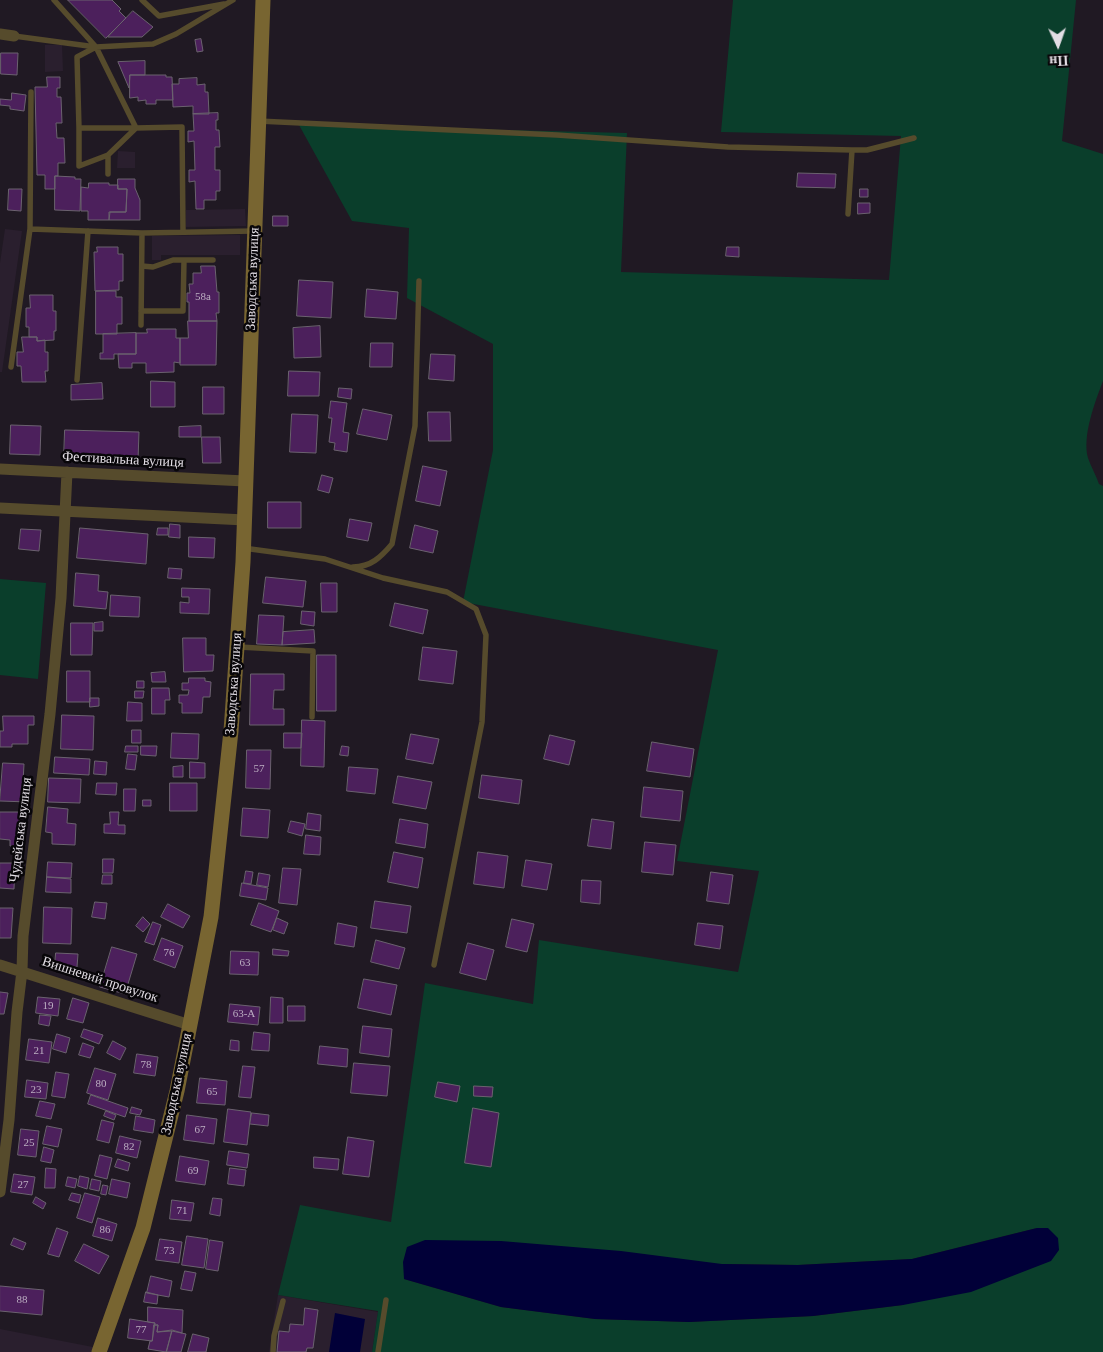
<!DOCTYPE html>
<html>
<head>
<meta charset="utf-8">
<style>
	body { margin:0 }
	#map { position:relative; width:1103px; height:1352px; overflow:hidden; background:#201923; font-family:"Times New Roman",serif }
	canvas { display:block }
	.north { position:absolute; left:1033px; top:20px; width:50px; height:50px; -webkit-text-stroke:4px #080609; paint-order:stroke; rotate:177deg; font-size:14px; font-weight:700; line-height:20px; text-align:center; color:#e2dde4 }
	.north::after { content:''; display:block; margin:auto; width:18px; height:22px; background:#e2dde4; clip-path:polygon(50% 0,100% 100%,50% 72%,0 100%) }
</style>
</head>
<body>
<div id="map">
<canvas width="1103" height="1352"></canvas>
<div class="north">Пн</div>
</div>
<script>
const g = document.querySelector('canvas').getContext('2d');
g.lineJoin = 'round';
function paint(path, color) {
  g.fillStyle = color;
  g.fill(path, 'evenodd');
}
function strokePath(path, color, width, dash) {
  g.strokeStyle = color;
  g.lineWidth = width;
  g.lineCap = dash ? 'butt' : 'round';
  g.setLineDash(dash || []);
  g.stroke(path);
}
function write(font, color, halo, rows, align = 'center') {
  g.font = font + ' "Times New Roman",serif';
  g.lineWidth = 5;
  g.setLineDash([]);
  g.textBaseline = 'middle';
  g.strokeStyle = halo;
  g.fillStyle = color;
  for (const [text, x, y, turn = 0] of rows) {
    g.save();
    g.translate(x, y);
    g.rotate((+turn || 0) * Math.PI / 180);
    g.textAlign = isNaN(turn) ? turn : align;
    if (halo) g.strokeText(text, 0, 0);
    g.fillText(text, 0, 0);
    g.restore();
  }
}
paint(new Path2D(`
	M45,45H62L63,71L45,72Z
	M118,151L135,152V168H117Z
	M245,209L246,226L186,227V210Z
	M5,229L22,231L2,372H0V263Z
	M240,235V255H161V260H152V236Z
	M278,1295L378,1312L372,1352H269Z
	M0,1329L98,1348L96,1352H0Z`), '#2a1f2e');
paint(new Path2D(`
	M733,0H1076L1062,141L1103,154V381C1095,402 1082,436 1088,458C1091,467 1096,475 1099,484L1103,486V1352H372L378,1311L278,1295L300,1205L391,1222L425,983L533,1004L539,940L738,972L759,871L677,861L718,650L463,602L493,450V344L407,298L409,228L352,221L299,125L627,133L621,272L889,280L901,136L721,132ZM1037,1228L903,1305L813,1316L689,1322L595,1319L501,1307L404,1279L722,1264L798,1265L912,1259Z
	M0,579L46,583L38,679L0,675Z`), '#0a3e2b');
paint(new Path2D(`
	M1037,1228H1048L1058,1238L1059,1250L1051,1261L971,1292L903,1305L813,1316L689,1322L595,1319L501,1307L404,1279L403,1262L407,1247L425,1240L501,1241L621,1251L722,1264L798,1265L912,1259Z
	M335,1313L365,1319L360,1352H329Z`), '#010038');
const building = new Path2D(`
	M68,0H112L121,9L119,11L126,18L106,38Z
	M133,11L153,27L142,37H108Z
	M201,39L203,51L197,52L195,40Z
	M1,53H18L17,75L1,74Z
	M145,61V75H130L129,88L118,62Z
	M130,75H166V77H172L173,100H156V104H146V100L138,101V97L130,98Z
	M47,77H60V88H57V97H61L62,123H56L57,138H64L65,163H58V176H55V189H45V175H37L35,87H47Z
	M197,78V85L205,84V92H208L209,114H193V106L173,107L172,84H179V79Z
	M12,93L26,95L24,111L10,109V106L0,105V99L11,100Z
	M218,113V120H216V130H219L220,147H215V170H220V191H216V200H204V209H196L195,181L189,182V170H195L194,141L188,142V131H194L193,114Z
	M798,173L836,174L835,188L797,187Z
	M55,176L75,177V179H81L80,211L55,210Z
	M118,179H135V188L140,200V220H109L110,212H126L127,189H118Z
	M89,183H109V185H118V189H127L126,212H109V220H88V211H81V187L88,188Z
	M9,189H22L21,211L8,210Z
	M860,189H868V197H860Z
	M858,203H870V213L858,214Z
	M273,216H288V226H273Z
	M97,247H118V254H123V281H119V290L95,291L94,252H97Z
	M727,247H739V257L726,256Z
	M201,266H215L217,292H219V313H216L217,321H189V302H187V293H190L189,284H193V273H201Z
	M299,280L333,282L331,318L297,316Z
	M367,289L398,292L396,319L365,317Z
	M96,291H116V297H122V324H117V334H96Z
	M30,295H53V311H56V331H54V340L37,341V337H29V327H26V308H30Z
	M188,321H217L216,365H180V338H188Z
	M320,326L321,357L294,358L293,328Z
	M147,329H176V338H180V363L174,362V372L146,373V363H132V368H119L118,354H136V333H147Z
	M136,333V354H114V359H100V353H103V334Z
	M22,337H37V341L45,340V352H48V371H45L46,382H22L21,366H17V352H23Z
	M371,343H393L392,367H370Z
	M431,354L455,355L454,381L429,379Z
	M289,371L320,372L319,396H288Z
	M151,381L175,382V407H151Z
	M102,383L103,399L71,400V385Z
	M203,387H224V414H203Z
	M339,388L352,389L351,399L338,397Z
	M331,401L347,403L343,432L349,433L347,452L334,450L335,443L329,442L332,418H329Z
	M363,409L392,415L387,440L357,434Z
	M428,412H450L451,441H429Z
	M292,414L318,415L316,453L290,452Z
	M11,425L41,426L40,455L10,454Z
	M201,426V437H179V427Z
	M65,430L139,432L138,460L64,458Z
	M202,437H220L221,463H203Z
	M423,466L447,471L440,506L416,501Z
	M322,475L333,478L329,493L318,490Z
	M268,502H301V528H268Z
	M350,519L372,523L368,541L347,537Z
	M170,524L180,525V538L169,537Z
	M415,525L438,531L433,553L410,548Z
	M80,528L148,534L146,564L77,558Z
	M158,528H168V535H157Z
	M21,529L41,530L39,551L19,549Z
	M189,537L215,538L214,558L189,557Z
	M169,568L182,569L181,579L168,578Z
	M76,573L99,575L98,591L108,592L106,609L74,606Z
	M266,577L306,581L303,607L263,603Z
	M321,583H337V612H322Z
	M182,588L210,589L209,614L180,613V602L189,603V597H182Z
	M111,595L140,597L139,617L110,616Z
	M395,603L428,610L423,634L390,626Z
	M302,611L315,612L314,626L301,624Z
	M259,615L284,616L282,645L257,644Z
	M103,622V631H94V623Z
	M71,623H93L92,655H71Z
	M314,630L315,643L282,645L283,632Z
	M183,638H206V655H214L213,671L184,672Z
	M423,647L457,651L453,684L419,680Z
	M317,655H336V711H317Z
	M67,671H90V702H67Z
	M165,672L166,682H152L151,673Z
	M251,674H284V690H274L273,709H284V725H250Z
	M189,678H205V681L211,682L210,697H203L202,713H182V703H179V695H188L189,690H182V683H188Z
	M137,681H144V688H137Z
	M152,688H169L170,700H165V714H152Z
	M135,691H144L143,698H135Z
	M90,698H99V706L90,707Z
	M128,702L142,703V721H127Z
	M62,715L94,716L93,750L61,749Z
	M3,716H34V725H28V744H12V747H0V731H3Z
	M302,720L325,721L324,767L301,766Z
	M132,730H141V743H132Z
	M172,733L199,734L198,759L171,758Z
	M284,733H302L301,748H284Z
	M411,734L439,739L433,764L406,759Z
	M550,735L575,741L569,765L544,759Z
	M652,742L694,749L690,777L647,771Z
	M126,746H138V752H125Z
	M141,746H157L156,756L141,755Z
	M342,746L349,747L348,756L340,755Z
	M247,750H271L270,789L246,788Z
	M128,754L137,755L135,770L126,769Z
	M55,757L90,759L89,775L54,773Z
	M95,761L107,762L106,775L94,774Z
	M190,762L205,763V778H190Z
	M3,763L24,764L23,782H28V802L0,801Z
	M183,766V777H173V767Z
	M349,767L378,769L375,794L347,791Z
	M482,775L522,780L519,804L479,798Z
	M398,776L432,782L426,809L393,803Z
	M49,778L81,779L80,803L48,802Z
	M97,783H117L116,795L96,794Z
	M170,783H197V811H170Z
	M644,787L683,791L680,821L641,817Z
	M124,789H136L135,811H124Z
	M143,800H151V806H143Z
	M48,807L68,809L67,823L76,824L75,845L52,844V833L46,832Z
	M243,808L270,810L268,838L241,836Z
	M0,812H20L19,846H10V840L0,839Z
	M110,812H119L118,825H125V834L104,833V824H110Z
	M308,813L321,815L320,831L306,829Z
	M400,819L428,824L425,848L396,843Z
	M592,819L614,822L611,849L588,846Z
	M291,821L305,824L302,836L288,832Z
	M306,835L321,837L320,855L304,854Z
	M645,842L676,845L673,875L642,872Z
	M394,852L423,858L418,888L388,882Z
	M478,852L508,856L504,888L474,884Z
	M103,859H114L113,873H103Z
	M526,860L552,864L547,890L522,886Z
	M48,862L72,863L71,878L47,877Z
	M0,863H15L14,889L0,888Z
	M283,868L301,869L297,905L279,903Z
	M246,871L253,872L251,884L244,883Z
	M711,872L733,875L729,904L707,901Z
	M259,873L270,875L268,887L257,885Z
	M103,875H112V884H102Z
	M47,877L71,879V893L46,892Z
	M582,880L601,881L600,904L581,902Z
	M242,883L268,888L266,900L240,896Z
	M375,901L411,906L407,933L371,928Z
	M95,902L107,903L105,919L92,917Z
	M259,903L279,911L271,932L251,925Z
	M168,904L190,916L183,928L161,917Z
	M44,907L72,908L71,944L43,943Z
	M0,908H13L11,938H0Z
	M143,917L150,924L143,932L136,926Z
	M277,918L288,923L284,934L273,930Z
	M512,919L534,924L527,952L506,947Z
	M153,922L161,925L154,945L145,942Z
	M338,923L357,927L354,947L335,944Z
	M698,923L723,926L720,949L695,945Z
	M162,938L183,946L175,968L154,960Z
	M376,940L405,948L399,969L371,962Z
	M468,943L494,950L486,980L460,973Z
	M112,947L137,954L125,994L100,987Z
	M273,949L289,951L288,956L273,955Z
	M231,951L259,952L258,975L230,974Z
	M56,953L78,954L77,967L55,965Z
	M364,979L397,985L391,1015L358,1008Z
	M0,992L8,993L4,1014H0Z
	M38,997L60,999L58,1016L36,1013Z
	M271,997L283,998V1023H270Z
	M73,998L89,1003L83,1023L67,1019Z
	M230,1004L260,1007L258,1025L228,1022Z
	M288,1006H305V1021H288Z
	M40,1015L51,1016L49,1026L39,1024Z
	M363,1026L392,1029L389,1057L360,1053Z
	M84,1029L103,1035L99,1044L81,1037Z
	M254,1032L270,1034L269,1051L252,1050Z
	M57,1034L70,1038L66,1053L53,1049Z
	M29,1039L52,1042L49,1063L26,1060Z
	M231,1040L239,1041V1051L230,1050Z
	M113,1041L126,1048L120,1060L107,1053Z
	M83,1043L94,1047L90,1058L79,1055Z
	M320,1046L348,1049L347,1067L318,1064Z
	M137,1054L158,1057L155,1076L134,1073Z
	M354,1063L390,1066L387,1096L351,1093Z
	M243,1066L255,1067L251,1098L239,1097Z
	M95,1068L116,1074L108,1100L87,1093Z
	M56,1072L69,1074L65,1098L52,1096Z
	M200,1078L227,1081L225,1105L197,1103Z
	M27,1080L48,1083L46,1099L25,1097Z
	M438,1082L460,1086L457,1102L435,1097Z
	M474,1086L493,1087L492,1097L474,1096Z
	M91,1095L128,1108L125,1117L88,1104Z
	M40,1101L55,1104L51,1119L36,1116Z
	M132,1107L142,1110L140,1115L130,1113Z
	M473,1108L499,1113L491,1167L465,1163Z
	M228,1109L251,1112L247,1145L224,1142Z
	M106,1111L116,1115L114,1120L104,1116Z
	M252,1113L269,1115L268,1126L250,1124Z
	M187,1115L217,1119L214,1144L184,1140Z
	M136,1116L155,1120L153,1133L134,1130Z
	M102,1120L114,1123L109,1143L97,1140Z
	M47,1126L62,1129L58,1147L43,1144Z
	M21,1129L39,1131L36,1157L18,1155Z
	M120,1136L141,1141L137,1158L116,1153Z
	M348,1137L374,1141L369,1177L343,1174Z
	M44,1147L54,1150L51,1163L41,1161Z
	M229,1151L249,1154L247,1168L227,1165Z
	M100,1155L112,1158L107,1179L95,1176Z
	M180,1156L209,1161L205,1185L176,1181Z
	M314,1157L339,1159L338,1170L314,1168Z
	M118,1159L130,1163L128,1171L115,1167Z
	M46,1168L56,1169L55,1188H45Z
	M230,1168L246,1170L244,1186L228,1184Z
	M14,1174L35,1177L32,1195L11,1192Z
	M80,1176L89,1178L87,1189L78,1186Z
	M68,1177L77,1179L75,1188L66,1186Z
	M92,1179L101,1181L99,1191L90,1189Z
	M112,1179L130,1183L127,1198L109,1194Z
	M103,1185L108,1186L106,1195L101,1194Z
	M72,1193L81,1195L79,1203L69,1200Z
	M85,1193L100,1197L92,1223L77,1218Z
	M36,1197L46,1203L43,1209L33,1203Z
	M213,1198L222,1199L220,1216L210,1214Z
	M172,1200L194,1203L191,1221L170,1219Z
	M98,1218L117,1224L112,1241L93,1236Z
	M57,1228L68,1232L59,1257L48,1254Z
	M187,1236L208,1239L204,1268L182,1265Z
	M14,1238L26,1243L23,1250L11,1245Z
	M160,1239L182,1242L179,1263L156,1260Z
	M210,1240L223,1242L218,1271L206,1269Z
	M84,1244L109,1256L99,1274L75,1261Z
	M185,1271L196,1273L192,1291L181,1289Z
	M151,1276L172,1281L169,1297L147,1293Z
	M0,1286L44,1290L42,1315L0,1311Z
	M146,1292L158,1295L157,1304L144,1302Z
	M148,1307L183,1310L182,1333L172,1330L157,1332L158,1325H154L155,1323L148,1322Z
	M305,1308L318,1310L313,1348H307L306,1352H277L279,1331L289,1332L290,1324L303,1325Z
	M130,1319L155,1323L152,1341L128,1338Z
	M154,1325H158L157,1332L172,1331L166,1352L148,1349L150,1341H152Z
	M172,1331L186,1334L181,1352H167Z
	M193,1334L209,1338L206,1352H188Z`);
paint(building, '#4c205c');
strokePath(building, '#6b626f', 1);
strokePath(new Path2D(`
	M54,0L96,47L153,44L176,34L233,0
	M142,0L159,16L224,4
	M14,36L96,47
	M96,47L136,128H79L77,57Z
	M258,121L557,135L728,147L852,150H867L914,138
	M79,128V166L108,155L136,128L182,127L183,232
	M108,174V155
	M848,214L852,150
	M30,229L142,233L254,231
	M142,266L153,267L173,260H213
	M141,311H183L184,260
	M141,325L142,233
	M11,367L30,229L31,92
	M77,380L88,231
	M243,548L325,559L383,578L447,592L476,609L486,635L482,722L434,965
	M353,567C371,567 381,557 392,544L415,426L419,281
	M239,647L313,651L312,717
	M273,1352L274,1336L283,1301
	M378,1352L386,1300`), '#564b2c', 5.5);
strokePath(new Path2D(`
	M0,34L14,36
	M0,469L245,481
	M0,508L245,520
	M0,965L190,1025
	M0,1192L9,1120L17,1012L22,971L23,936L50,714L61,598L67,472`), '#564b2c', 11);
strokePath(new Path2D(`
	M99,1352L143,1228L177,1091L211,917L231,731L243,562L263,0`), '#786531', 15);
write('11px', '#bcaec2', null, [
	["58а",203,297],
	["57",259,769],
	["76",169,953],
	["63",245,963],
	["19",48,1006],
	["63-А",244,1014],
	["21",39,1051],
	["78",146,1065],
	["80",101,1084],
	["23",36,1090],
	["65",212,1092],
	["67",200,1130],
	["25",29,1143],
	["82",129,1147],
	["69",193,1171],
	["27",23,1185],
	["71",182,1211],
	["86",105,1230],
	["73",169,1251],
	["88",22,1300],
	["77",141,1330]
]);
write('14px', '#e2dde4', '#080609', [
	["Заводська вулиця",253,279,-88],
	["Фестивальна вулиця",123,460,3],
	["Заводська вулиця",234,684,-86],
	["Чудейська вулиця",21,830,-83],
	["Вишневий провулок",100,980,18],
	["Заводська вулиця",177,1084,-78]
]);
</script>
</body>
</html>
